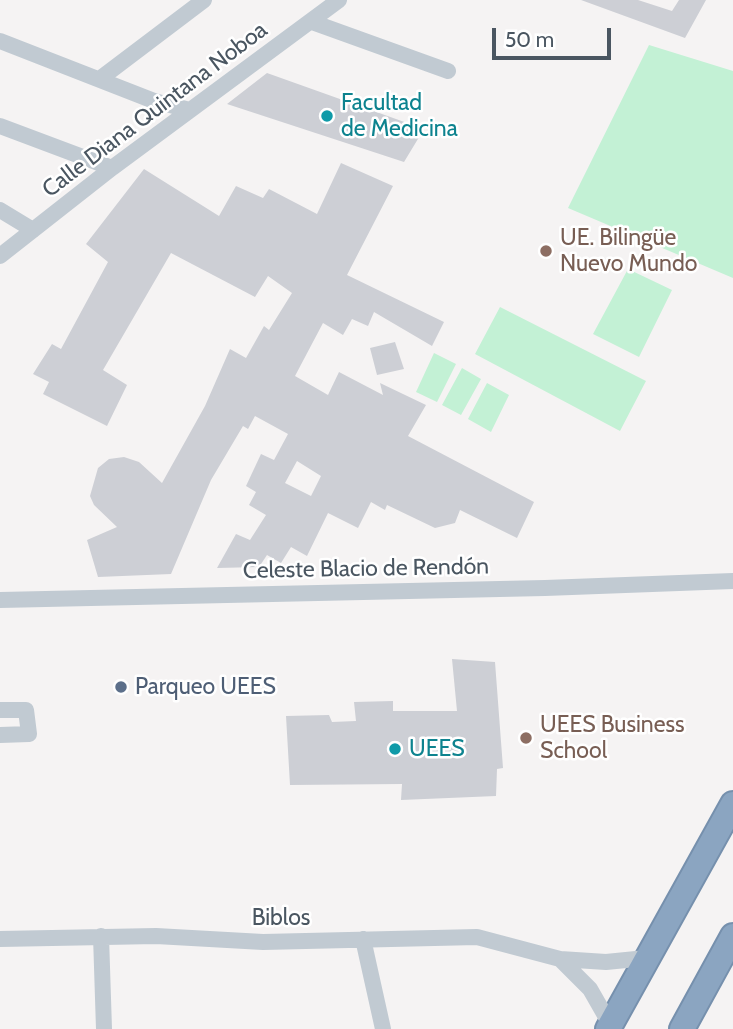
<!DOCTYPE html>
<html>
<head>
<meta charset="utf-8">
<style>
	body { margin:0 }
	#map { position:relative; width:733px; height:1029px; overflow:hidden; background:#f5f3f3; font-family:Cabin,sans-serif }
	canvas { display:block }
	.scale { position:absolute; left:492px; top:28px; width:119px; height:32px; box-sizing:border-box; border:4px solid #4a5661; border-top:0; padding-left:9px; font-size:21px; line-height:24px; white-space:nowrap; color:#4a5661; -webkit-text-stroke:5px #fff; paint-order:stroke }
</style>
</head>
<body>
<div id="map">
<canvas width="733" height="1029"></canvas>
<div class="scale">50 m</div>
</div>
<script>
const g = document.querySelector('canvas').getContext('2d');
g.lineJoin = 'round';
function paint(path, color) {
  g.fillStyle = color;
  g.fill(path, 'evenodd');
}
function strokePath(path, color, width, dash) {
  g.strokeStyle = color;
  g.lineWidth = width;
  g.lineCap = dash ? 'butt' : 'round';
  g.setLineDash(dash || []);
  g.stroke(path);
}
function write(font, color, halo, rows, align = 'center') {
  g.font = font + ' Cabin,sans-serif';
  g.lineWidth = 5;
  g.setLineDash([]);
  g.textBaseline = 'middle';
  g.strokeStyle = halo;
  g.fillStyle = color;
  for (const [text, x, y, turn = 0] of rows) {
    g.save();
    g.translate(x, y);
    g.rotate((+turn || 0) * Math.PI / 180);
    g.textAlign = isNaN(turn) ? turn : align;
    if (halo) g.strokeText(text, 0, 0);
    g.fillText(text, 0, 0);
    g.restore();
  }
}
paint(new Path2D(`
	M649,45L733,71V278L568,208Z
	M628,269L672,290L639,357L593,334Z
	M500,307L646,381L620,431L475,354Z
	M434,353L456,364L437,402L416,392Z
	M462,368L481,379L461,415L442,405Z
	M487,383L509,395L491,432L468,419Z`), '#c3f1d5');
paint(new Path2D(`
	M581,0H638L672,11L679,0H706L685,38Z
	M267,73L424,129L404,162L227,104Z
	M341,163L393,186L347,275L444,322L432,346L374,312L368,326L352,319L343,335L323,323L295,376L328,395L339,372L383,395L380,383L426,405L408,436L534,502L517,538L460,510L455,523L435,528L387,505L385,510L371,502L358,528L328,513L307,556L291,547L281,563L267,555L259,567L217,568L236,534L250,540L266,515L249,505L256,492L246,486L261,454L274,460L288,434L255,416L248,429L243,426L211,480L171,574L98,577L87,540L117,527L94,505L90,496L98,468L109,459L124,457L139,462L162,483L205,406L230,349L246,358L264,326L269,330L292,293L268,276L255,297L171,253L103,370L127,385L107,426L43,394L49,382L33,374L52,344L61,349L108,262L86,244L144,169L219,216L236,186L263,198L269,189L317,214ZM297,461L321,476L311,496L285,483Z
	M395,342L404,369L377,375L370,348Z
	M452,659L495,662L503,768L497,769L496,796L401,800L402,784L290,785L286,716L329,715L332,722L356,721L354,702L393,701V711H457Z`), '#cdcfd5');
const highway = new Path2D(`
	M608,1029L733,804
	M682,1029L733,936`);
strokePath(highway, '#7690ad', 28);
strokePath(new Path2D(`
	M312,22L448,71
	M0,41L154,101L190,110
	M101,78L204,0
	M0,126L112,168
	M0,210L33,230
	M0,256L112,168L339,0
	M0,600L545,588L733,581
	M0,710H26L29,734L0,735
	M101,936L104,1029
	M0,939L156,936L263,942L477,937L560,959
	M363,939L383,1029
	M610,1024L590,989L560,959L606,962L646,958`), '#c1cad2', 16);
strokePath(highway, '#8ba5c1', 24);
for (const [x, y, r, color] of [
	[327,116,7,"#0f9aa8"],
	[546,251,7,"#8d6e63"],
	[121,687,7,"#5c6f8a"],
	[526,738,7,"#8d6e63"],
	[395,749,7,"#0f9aa8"]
]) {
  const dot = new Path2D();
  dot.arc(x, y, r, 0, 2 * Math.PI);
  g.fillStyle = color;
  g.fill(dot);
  strokePath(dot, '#fff', 2.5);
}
write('23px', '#0d838f', '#fff', [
	["Facultad",341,103],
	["de Medicina",341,129],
	["UEES",409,749]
], 'left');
write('23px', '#4a5661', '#fff', [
	["Calle Diana Quintana Noboa",155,110,-37],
	["Celeste Blacio de Rendón",366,569,-1],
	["Biblos",281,918]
]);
write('23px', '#785e54', '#fff', [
	["UE. Bilingüe",560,238],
	["Nuevo Mundo",560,264],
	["UEES Business",540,725],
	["School",540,751]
], 'left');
write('23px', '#4e5e75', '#fff', [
	["Parqueo UEES",135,687]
], 'left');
</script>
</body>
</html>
